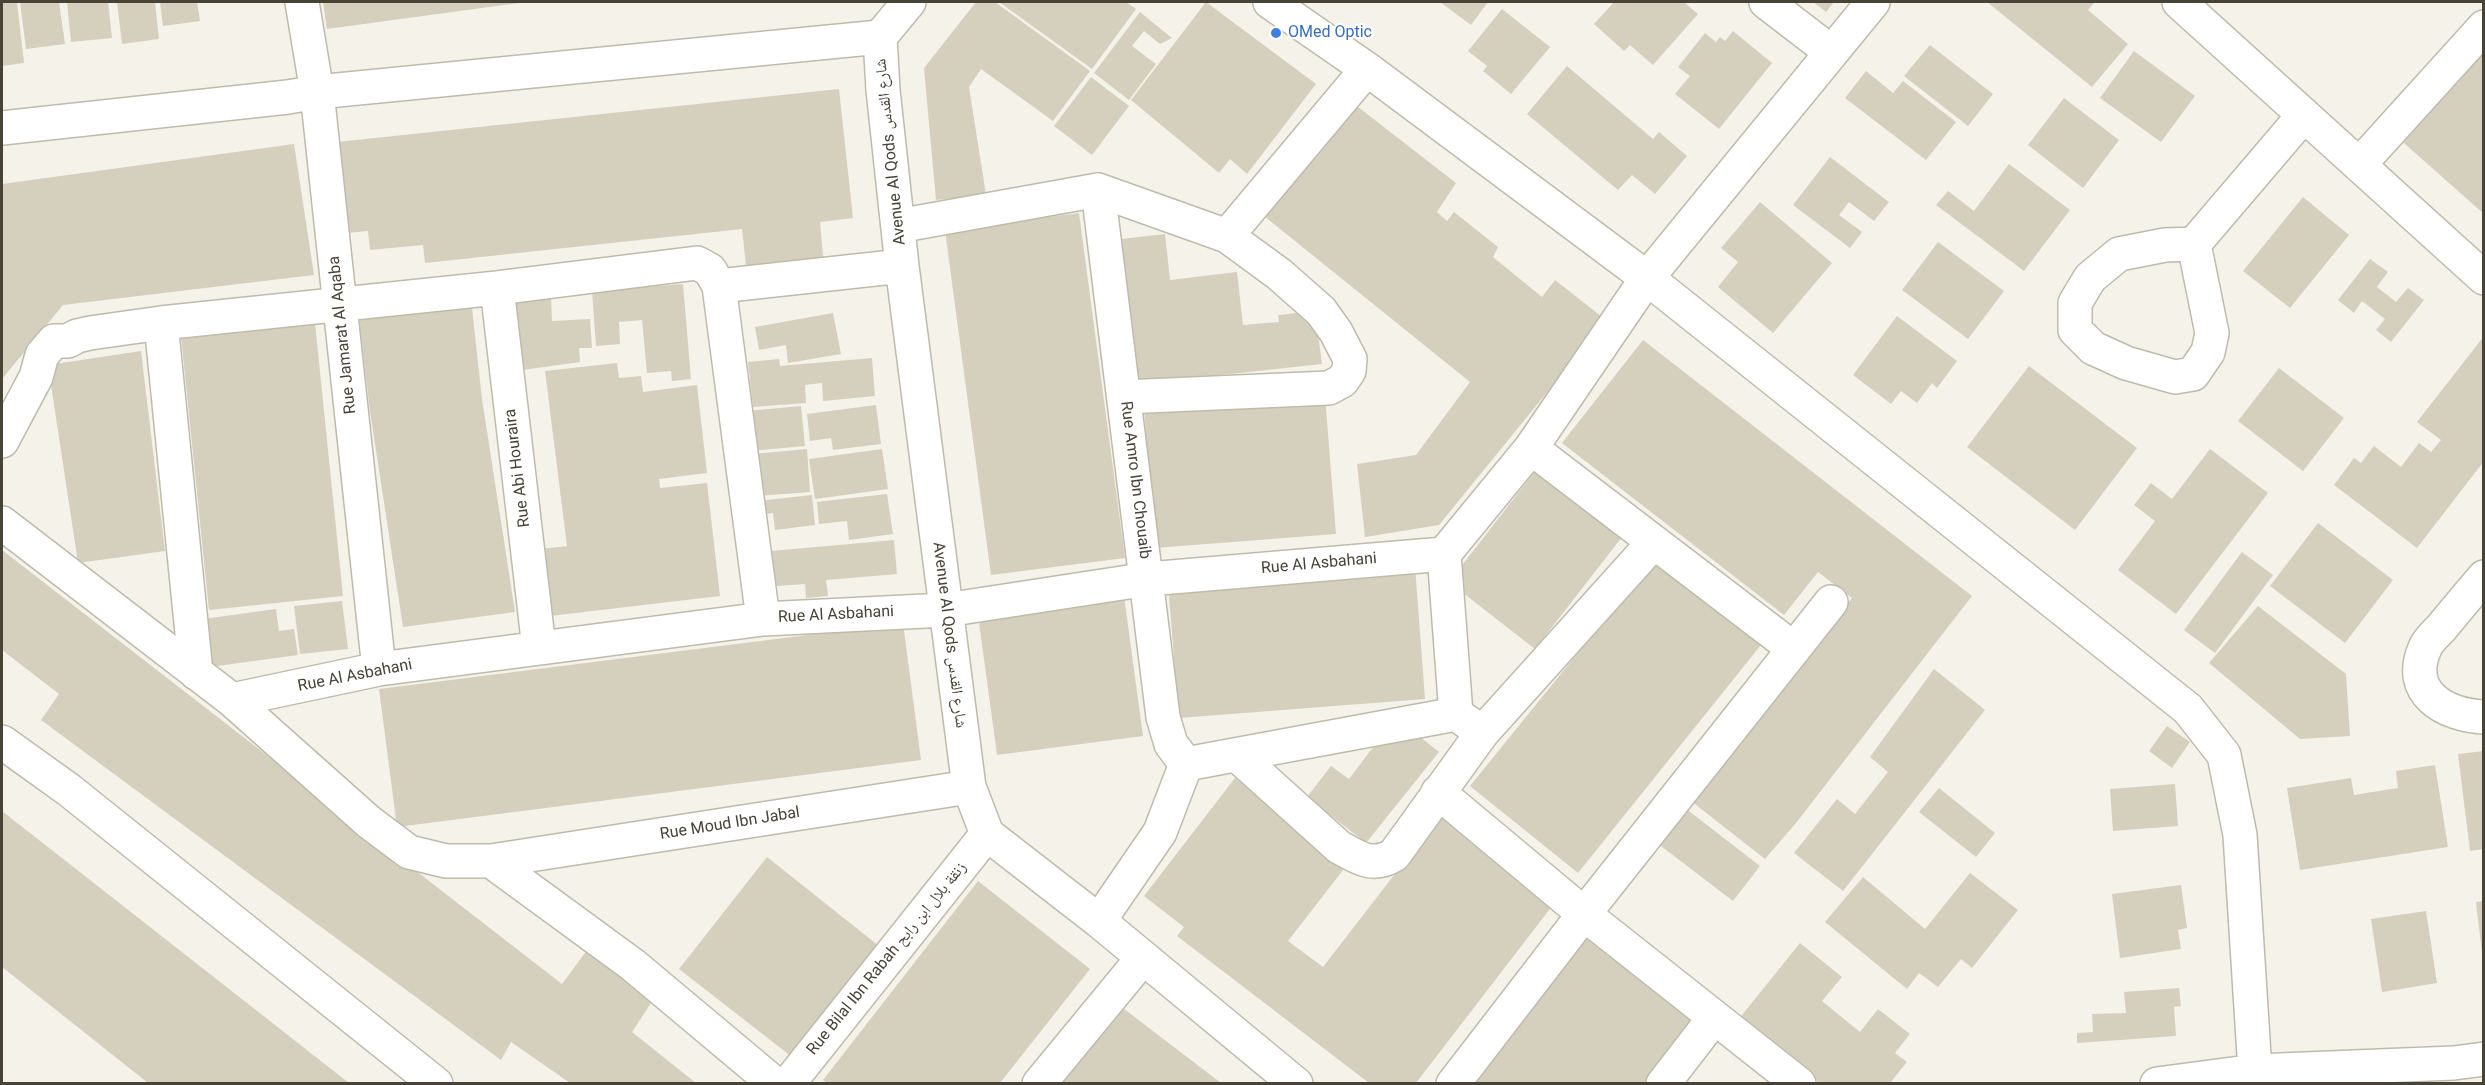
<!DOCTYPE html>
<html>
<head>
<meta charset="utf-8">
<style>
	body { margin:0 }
	#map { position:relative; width:2485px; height:1085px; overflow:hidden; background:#f4f2e9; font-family:Roboto,sans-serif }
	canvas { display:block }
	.frame { position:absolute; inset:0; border:3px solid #474337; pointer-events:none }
</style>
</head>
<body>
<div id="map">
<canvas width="2485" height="1085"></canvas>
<div class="frame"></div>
</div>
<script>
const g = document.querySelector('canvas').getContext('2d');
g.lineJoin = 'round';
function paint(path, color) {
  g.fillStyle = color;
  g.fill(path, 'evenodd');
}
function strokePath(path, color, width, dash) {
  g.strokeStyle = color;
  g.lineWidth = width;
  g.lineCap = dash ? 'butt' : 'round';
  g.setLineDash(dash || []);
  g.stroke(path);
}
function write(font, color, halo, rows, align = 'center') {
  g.font = font + ' Roboto,"Noto Naskh Arabic",sans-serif';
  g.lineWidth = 4.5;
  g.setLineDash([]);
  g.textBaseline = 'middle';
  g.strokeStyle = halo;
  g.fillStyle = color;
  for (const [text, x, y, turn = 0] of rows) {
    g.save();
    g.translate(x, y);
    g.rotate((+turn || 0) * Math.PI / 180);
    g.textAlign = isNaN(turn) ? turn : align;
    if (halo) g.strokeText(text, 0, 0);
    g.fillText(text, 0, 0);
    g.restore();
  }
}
paint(new Path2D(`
	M2,2H17L24,63L2,66Z
	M20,2H59L65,44L26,49Z
	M67,2H108L112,38L71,42Z
	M117,2H155L159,39L122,44Z
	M160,2H197L200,21L163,26Z
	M323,2H519V3L327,29Z
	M976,2H995L1090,71L1053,121L981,69L969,87L986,195L936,200L924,68Z
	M999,2H1126L1136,9L1092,69Z
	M1206,2L1316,84L1247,174L1230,159L1219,173L1131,100Z
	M1440,2H1488L1471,25Z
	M1614,2H1684L1698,14L1653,65L1630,45L1624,51L1594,24Z
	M1813,2H1834L1826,12Z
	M1987,2H2095L2088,10L2128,44L2092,87Z
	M1502,9L1550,47L1511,94L1483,71L1487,66L1468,51Z
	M1140,12L1172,38L1160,44L1144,31L1132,46L1156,64L1129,100L1094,73Z
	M1733,31L1772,63L1719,129L1675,94L1690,76L1678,67L1705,33L1716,42L1720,37L1725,41Z
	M1930,45L1993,94L1968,126L1904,76Z
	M2484,46V214L2396,136Z
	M2134,51L2195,96L2161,142L2100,98Z
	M1567,66L1653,139L1659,132L1687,156L1655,194L1632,175L1618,190L1527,114Z
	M1866,71L1893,93L1903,81L1956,122L1926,160L1845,98Z
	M1091,77L1129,106L1092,155L1054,126Z
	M839,89L853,218L820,222L824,266L747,274L742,229L425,263L423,245L370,250L368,231L348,233L337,142Z
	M2064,98L2119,140L2083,188L2028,145Z
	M1353,103L1456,183L1437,212L1447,221L1454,212L1498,247L1493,257L1542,297L1555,280L1606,320L1439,525L1365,537L1357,464L1416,455L1470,382L1259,212Z
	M294,144L314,275L63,305L2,379V184Z
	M1830,157L1889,202L1874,221L1849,202L1839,215L1862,232L1850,248L1793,205Z
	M2009,164L2070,210L2024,271L1936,205L1948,191L1974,211Z
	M2303,197L2349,235L2290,308L2243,271Z
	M1760,202L1832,263L1773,333L1718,287L1738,262L1721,248Z
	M1079,213L1125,558L991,575L945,230Z
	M1165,234L1170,280L1237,272L1243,325L1279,322L1278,315L1315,311L1322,364L1138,384L1121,239Z
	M1938,242L2004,291L1968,339L1902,290Z
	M2370,259L2388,272L2377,287L2396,302L2408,288L2424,300L2391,342L2376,330L2385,319L2362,301L2354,313L2338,300Z
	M683,284L691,379L672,381L671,371L647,373L642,320L619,322L620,344L596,346L592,291Z
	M551,297L552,321L590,319L592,348H579L580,362L515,371L511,299Z
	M472,308L482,399L515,612L403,627L370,411L359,319Z
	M833,313L841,354L788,363L786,345L759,350L755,327Z
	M1897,316L1957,361L1937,388L1932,383L1917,403L1901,391L1891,404L1853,375Z
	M315,323L343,596L209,610L181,336Z
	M2484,336V461L2417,548L2334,485L2354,458L2361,463L2374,446L2401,467L2419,443L2431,452L2441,440L2417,422Z
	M1643,340L1972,596L1796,823L1765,859L1691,801L1722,765L1852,598L1818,572L1784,615L1562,443Z
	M141,351L165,551L78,563L48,365Z
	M872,358L875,396L823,401L822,383L805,385L806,403L753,407L748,362L779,359L780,366Z
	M617,363L619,378L641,376L643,392L697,385L707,473L659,479L660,488L707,483L720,596L550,616L541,549L567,546L545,371Z
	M2029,366L2137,448L2075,530L1967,447Z
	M2279,368L2344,418L2303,471L2238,421Z
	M1325,396L1336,534L1155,548L1144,410Z
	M876,405L881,444L833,450L831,438L810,441L807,414Z
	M801,406L805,446L751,451L747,411Z
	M807,449L810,492L757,496L753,454Z
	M882,449L888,489L815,499L809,459Z
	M2210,449L2268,493L2176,614L2118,570L2155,521L2134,505L2151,483L2172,499Z
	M1536,470L1622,537L1535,649L1449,582Z
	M887,494L893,534L849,540L847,521L819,524L817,502Z
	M812,495L815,525L775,530L773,513L759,515L758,501Z
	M2318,523L2393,580L2345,643L2270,586Z
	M894,540L897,574L826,580L828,596L806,598L805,584L763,587L760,552Z
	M2,550L562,984L593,942L657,994L632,1032L696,1083H570L511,1042L501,1060L41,720L59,694L2,650Z
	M2242,552L2273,575L2215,653L2184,630Z
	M1654,559L1761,645L1578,873L1470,786Z
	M1415,566L1425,699L1179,718L1168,584Z
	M1124,596L1143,736L997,755L978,615Z
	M342,601L348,649L300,654L294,606Z
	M2258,606L2346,674L2350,736L2300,739L2209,663Z
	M276,609L279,631L294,629L298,655L210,667L203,619Z
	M903,623L921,760L397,827L379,689Z
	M1934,669L1985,710L1843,891L1794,853L1837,799L1855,814L1888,772L1870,757Z
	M2167,726L2190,742L2172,768L2149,751Z
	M1419,736L1439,752L1366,843L1307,797L1331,766L1349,779L1377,742Z
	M2484,751V849L2470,851L2458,754Z
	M2435,765L2448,847L2300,870L2287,788L2351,778L2354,795L2398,788L2396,771Z
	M1235,778L1347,865L1288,941L1323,967L1442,813L1556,901L1416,1083H1369L1177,936L1184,927L1144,896Z
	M2175,784L2178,826L2113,831L2110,789Z
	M1939,788L1995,833L1976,857L1919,812Z
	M1685,808L1760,866L1733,901L1657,843Z
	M2,811L349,1083H148L2,967Z
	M767,857L879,946L792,1057L679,969Z
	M1970,873L2018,910L1972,968L1961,959L1938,987L1919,973L1907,989L1825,922L1863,877L1925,929Z
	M978,881L1090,969L1000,1083H827L823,1080Z
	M2181,885L2187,928L2178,930L2181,949L2120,958L2112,894Z
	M2484,901V953H2482L2476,902Z
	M2426,911L2437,983L2382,992L2371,919Z
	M1585,931L1697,1022L1648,1083H1462Z
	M1800,943L1842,977L1822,1001L1860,1032L1878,1009L1910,1034L1895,1053L1907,1062L1890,1083H1820L1738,1020Z
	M2179,988L2181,1006L2174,1007L2176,1036L2077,1043V1033L2093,1032L2092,1014L2126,1013L2124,992Z
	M1115,1002L1221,1083H1052Z`), '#d5d0be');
const minor = new Path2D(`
	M302,2L317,92L379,669
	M1270,2L1367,69L1647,278L2188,709L2224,755L2240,835L2255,1071
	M1766,2L1831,52
	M2179,2L2484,278
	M880,37L883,90L902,266L969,787L987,834L1099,921L1296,1084
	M2,128L288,97L317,92L880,37L909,2
	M2359,165L2484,27
	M1098,190L1163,717L1171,744L1186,764
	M898,226L1098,190L1227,236L1279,274L1321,311L1336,332L1350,359L1349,371L1342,381L1329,388L1124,397
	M1227,236L1367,69
	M2194,244L2165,245L2119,254L2090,278L2075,303V330L2093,348L2126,363L2175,377L2193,374L2208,352L2212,333L2194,244L2304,115
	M719,286L902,266
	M497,288L539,648
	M161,323L196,673
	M2,441L36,377L42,355L54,341H68L77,336L90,333L161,323L497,288L697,263L710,270L719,286L763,619
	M1531,448L1794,649
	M2,523L232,700L369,822L409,852L446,861H491L969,787
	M2484,577C2470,593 2456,610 2442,627C2437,633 2428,640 2425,648C2405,693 2445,715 2484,717
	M232,700L379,669L763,619L946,610L1148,579L1444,554
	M1456,714L1444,554L1531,448L1647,278L1873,2
	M2,742L69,790L436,1084
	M1238,756L1339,847C1358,858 1373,868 1394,855L1482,733L1654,542
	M1186,764L1456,714L1473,726
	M1438,792L1584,914L1799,1084
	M491,861L633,965L775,1084
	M1099,921L1160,832L1186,764
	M788,1084L987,834
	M1039,1084L1142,959
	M1453,1084L1584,914L1831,602
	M1663,1084L1714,1018
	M2157,1084L2255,1071L2454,1063L2484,1059`);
strokePath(minor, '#bfbbab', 36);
strokePath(minor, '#fff', 33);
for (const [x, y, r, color] of [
	[1276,33,6,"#3f7fe0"]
]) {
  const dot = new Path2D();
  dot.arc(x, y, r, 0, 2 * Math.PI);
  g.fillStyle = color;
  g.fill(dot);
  strokePath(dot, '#fff', 2);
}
write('16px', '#366cbe', '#fff', [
	["OMed Optic",1288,33]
], 'left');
write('16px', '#474337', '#fff', [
	["Avenue Al Qods شارع القدس",891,152,-96],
	["Rue Jamarat Al Aqaba",343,335,-96],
	["Rue Abi Houraira",518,468,-97],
	["Rue Amro Ibn Chouaib",1135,480,83],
	["Rue Al Asbahani",1319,564,-5],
	["Rue Al Asbahani",836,615,-3],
	["Avenue Al Qods شارع القدس",949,635,83],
	["Rue Al Asbahani",355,676,-11],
	["Rue Moud Ibn Jabal",730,824,-9],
	["Rue Bilal Ibn Rabah زنقة بلال ابن رابح",887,959,-51]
]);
</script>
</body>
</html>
